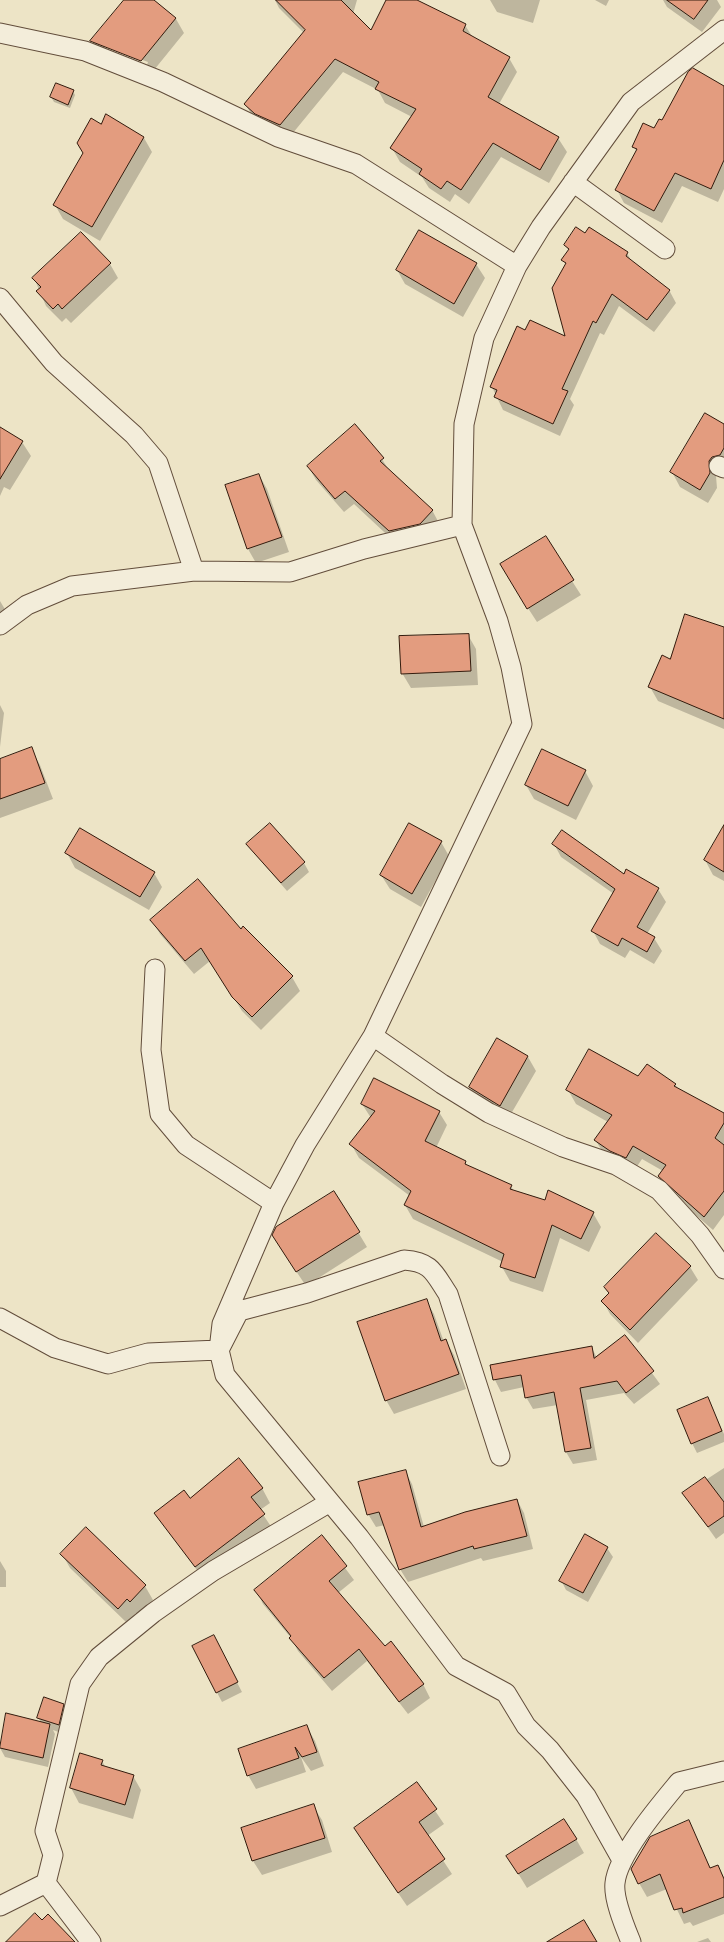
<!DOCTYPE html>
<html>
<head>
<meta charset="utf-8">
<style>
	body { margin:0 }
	canvas { display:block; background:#ede4c6 }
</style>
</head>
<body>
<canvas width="724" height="1942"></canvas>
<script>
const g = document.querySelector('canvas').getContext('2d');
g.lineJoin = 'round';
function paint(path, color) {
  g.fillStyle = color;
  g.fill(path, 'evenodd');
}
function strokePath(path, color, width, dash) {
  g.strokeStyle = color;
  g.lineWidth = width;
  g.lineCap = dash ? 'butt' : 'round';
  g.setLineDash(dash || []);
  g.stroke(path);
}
paint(new Path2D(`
	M125,0H152L176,19L184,33L150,75L100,55L92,41ZM105,46L148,62L147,65L105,48Z
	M275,0H357L353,14L371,32L387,0H414L465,25L473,38L509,58L517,72L499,104L558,138L567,152L549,183L501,157L469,204L455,194L450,202L429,188L422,177L400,162L392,148L412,117L385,103L378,90L343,72L288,139L254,119L246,105L304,33L279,8Z
	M490,0H540L533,23L497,12Z
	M595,0H609L606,6Z
	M663,0H717L721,7L702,32L667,7Z
	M724,87V189L718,202L682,186L662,223L624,203L617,190L637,152L634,147L655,130Z
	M73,91L75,95L70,108L54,102L51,97Z
	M102,125L144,138L152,152L100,241L63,219L55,205Z
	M419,232L476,264L485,278L463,317L405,284L397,270Z
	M81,234L110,264L118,278L71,323L66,318L62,322L46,306L34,278Z
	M585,234L627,253L632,262L669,290L676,303L654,332L619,306L604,335L600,333L570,399L574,405L560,436L503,410L492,387L526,331L567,339L566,265L563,260L569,251L565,245Z
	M724,426V470L716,476L717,488L708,503L680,487L672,472Z
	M0,428L22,442L31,456L10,490L4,487L0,496Z
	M382,459L390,472L432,510L440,525L398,545L354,504L344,512L316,480L308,466Z
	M259,475L267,489L289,552L256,563L248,549Z
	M509,579L572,581L581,595L537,622Z
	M0,601L9,616L0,630Z
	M724,628V729L658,701L650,687L670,660Z
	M468,635L476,649L478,685L411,688L402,673Z
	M0,705L4,713L0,747Z
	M31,749L40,765L53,799L0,818V760Z
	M585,771L593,786L576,820L534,799L526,785Z
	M724,828V881L713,875L705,860Z
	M441,842L449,856L421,907L390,889L381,875Z
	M248,844L304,863L309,872L287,891L254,853Z
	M554,844L658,889L666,902L647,934L654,938L662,951L654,964L630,950L625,958L600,944L593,931L614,894L561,857Z
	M67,853L154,873L162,887L149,910L75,868Z
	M152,920L241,931L292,977L300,991L261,1030L242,1011L210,961L194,974L160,934Z
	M528,1057L536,1071L508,1119L478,1101L470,1087Z
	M638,1078L675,1084L678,1089L724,1114V1215L713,1230L667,1190L659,1176L663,1171L642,1159L634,1171L604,1154L596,1141L608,1122L576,1104L568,1090Z
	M362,1104L439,1112L447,1125L436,1148L465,1162L468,1167L511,1186L514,1192L593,1213L601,1227L589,1252L560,1238L543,1292L510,1281L502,1267L503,1262L413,1219L405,1205L410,1196L359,1158L351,1144L371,1118Z
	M334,1192L367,1247L306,1286L282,1250Z
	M690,1267L698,1280L638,1343L610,1314L603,1301L609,1294L605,1288Z
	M426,1300L434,1314L444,1342L446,1341L454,1355L466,1389L394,1414L386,1400Z
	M625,1336L660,1384L634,1404L624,1393L586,1400L597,1460L573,1464L566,1452L558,1405L533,1409L526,1397L524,1387L501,1392L495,1380L492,1366L592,1348L597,1358Z
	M708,1399L724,1434V1442L697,1453L692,1443Z
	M724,1468V1533L716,1539L684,1494Z
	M405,1471L412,1484L424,1527L517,1500L524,1513L533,1549L483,1561L481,1558L408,1582L400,1569L385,1525L376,1527L368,1514Z
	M262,1488L270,1503L260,1510L272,1528L204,1580L156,1513L189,1500Z
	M86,1529L145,1586L153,1600L139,1616L136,1613L126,1622L70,1568L62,1554Z
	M322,1537L354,1580L338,1593L385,1647L423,1684L430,1698L408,1714L367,1661L332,1691L298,1651L291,1638L263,1604L256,1590Z
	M607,1548L613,1557L588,1602L566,1590L561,1580Z
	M0,1561L6,1571V1587H0Z
	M218,1646L242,1692L222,1702L193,1647Z
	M63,1705L68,1715L64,1734L53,1730L55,1734L48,1767L5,1757L0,1748L7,1715L42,1723L38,1718Z
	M307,1727L315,1741L324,1766L311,1771L301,1757L306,1772L256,1789L248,1775Z
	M102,1761L106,1768L133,1776L141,1790L133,1819L79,1803L71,1788Z
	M417,1784L444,1824L427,1836L452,1874L407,1906L364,1843Z
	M313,1806L322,1820L332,1852L262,1875L253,1861L243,1829Z
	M688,1821L711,1869L718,1866L724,1877V1914L693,1926L690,1922L684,1924L667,1889L647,1897L639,1883Z
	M576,1839L584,1853L527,1888L516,1870Z
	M708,1938L711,1942H697Z`), '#0003');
const building = new Path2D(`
	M124,0H154L176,18L141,61L90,41Z
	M276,0H341L371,30L386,0H417L466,24L463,31L510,57L488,97L559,137L540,170L493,143L461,190L447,181L441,189L419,174L422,169L390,148L416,109L375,89L379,82L335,59L280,125L255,114L244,104L305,30Z
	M667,0H708L694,19Z
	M693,68L724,86V160L711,189L675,173L654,211L615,190L637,149L632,147L643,123L654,128L659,119L662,120L688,72Z
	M56,83L74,90L68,105L50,97Z
	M106,114L144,137L92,227L53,205L83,153L77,143L91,118L101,124Z
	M576,227L585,233L589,227L628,252L626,256L670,290L647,320L612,294L596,323L593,321L562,389L568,391L553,424L494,397L497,390L490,387L517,326L525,330L530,320L565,336L552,288L566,263L561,260L569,249L564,245Z
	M419,230L477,263L454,304L396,270Z
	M81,232L111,263L62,309L58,304L53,309L36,291L41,287L32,278Z
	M705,413L724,424V448L720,455L712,457L709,461L710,473L700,490L670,472Z
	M355,424L384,458L380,461L433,510L420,524L389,531L345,491L335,499L307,466Z
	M0,427L23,441L0,479Z
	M259,474L282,537L247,549L225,485Z
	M546,536L574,580L527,609L500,564Z
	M685,614L724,627V719L648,687L662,655L670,659Z
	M469,634L471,671L401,674L399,636Z
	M32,747L45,783L0,799V759Z
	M542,749L586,770L568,806L525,785Z
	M270,823L305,862L281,883L246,844Z
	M409,823L442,841L412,894L380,875Z
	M724,825V872L704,860Z
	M80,828L155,872L140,897L65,853Z
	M562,830L624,874L626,869L659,888L637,927L655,937L647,952L622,938L618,946L591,931L615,889L552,844Z
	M198,879L241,929L243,926L293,976L252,1017L232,997L201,948L185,961L150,920Z
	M497,1038L528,1056L500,1106L469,1087Z
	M589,1049L638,1076L647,1064L676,1084L674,1086L724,1113V1123L715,1138L724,1145V1191L704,1217L658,1176L666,1165L633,1146L626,1158L610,1151L594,1140L612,1115L566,1090Z
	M374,1078L440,1111L425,1141L466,1161L465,1164L512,1185L510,1189L545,1200L548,1190L594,1212L581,1239L552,1225L535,1278L500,1267L504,1254L404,1205L411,1191L349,1144L375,1111L361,1104Z
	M334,1191L360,1232L296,1272L272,1235L276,1227Z
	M656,1233L691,1266L630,1330L601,1301L609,1293L604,1287Z
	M427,1299L441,1341L446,1339L459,1374L385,1401L357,1322Z
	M625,1335L654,1371L626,1393L617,1381L580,1388L591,1448L565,1452L554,1392L525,1398L521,1375L493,1380L490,1365L592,1346L594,1358Z
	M708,1397L722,1431L691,1444L677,1410Z
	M239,1458L263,1488L251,1497L265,1514L195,1567L154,1513L184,1490L190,1498Z
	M406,1470L421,1527L465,1512L517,1499L527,1536L474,1549L473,1546L399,1570L379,1512L367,1515L358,1482Z
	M705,1477L724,1502V1516L708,1527L682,1493Z
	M86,1527L146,1585L130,1602L127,1599L118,1609L60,1554Z
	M585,1534L608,1547L583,1593L559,1581Z
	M322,1535L347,1566L329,1581L385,1646L391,1641L424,1684L399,1702L359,1649L324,1678L289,1638L291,1636L254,1590Z
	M214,1635L238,1682L216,1693L192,1646Z
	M44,1697L64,1704L59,1725L37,1718Z
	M6,1713L50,1724L43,1758L0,1748Z
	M307,1725L317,1752L302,1757L295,1747L299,1758L247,1776L238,1749Z
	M80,1753L103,1760L101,1765L134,1775L125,1805L70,1788Z
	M417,1782L437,1809L419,1822L445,1859L398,1893L354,1828Z
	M314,1804L325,1838L252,1861L241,1828Z
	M564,1819L577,1839L518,1874L506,1856Z
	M689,1820L710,1868L718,1865L724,1879V1897L683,1913L682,1908L674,1910L660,1874L638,1884L631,1869L650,1837Z
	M35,1913L42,1920L48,1914L75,1942H6Z
	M584,1920L597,1942H547Z`);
paint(building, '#e39c7f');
strokePath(building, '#331b0d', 1);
const street = new Path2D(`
	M0,33L85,51L163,82L278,137L356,164L517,266
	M573,182L665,249
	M0,298L54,363L134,435L158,463L194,571
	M719,466L724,468
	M0,625L27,605L72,586L194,571L290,572L364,549L462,525
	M155,969L151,1050L160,1114L186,1145L274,1203
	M373,1036L442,1084L489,1113L563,1147L616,1165L659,1190L700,1235L724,1269
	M0,1318L55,1348L108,1364L148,1353L219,1350L239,1311L307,1293L404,1260C432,1262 434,1273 448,1294L500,1456
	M622,1860L586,1796L550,1750L526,1726L506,1693L456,1666L359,1537L225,1375L219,1350L222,1324L274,1203L305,1145L373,1036L522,724L511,667L498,621L462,525L464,424L484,338L517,266L541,227L631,102L724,30
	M0,1906L46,1883
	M91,1942L46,1883L53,1855L45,1831L80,1684L99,1657L153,1613L213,1571L330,1502
	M631,1942C625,1927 613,1899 615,1883C618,1854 660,1805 679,1782L724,1771`);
strokePath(street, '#624d3b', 21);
strokePath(street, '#f3edda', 19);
</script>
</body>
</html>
